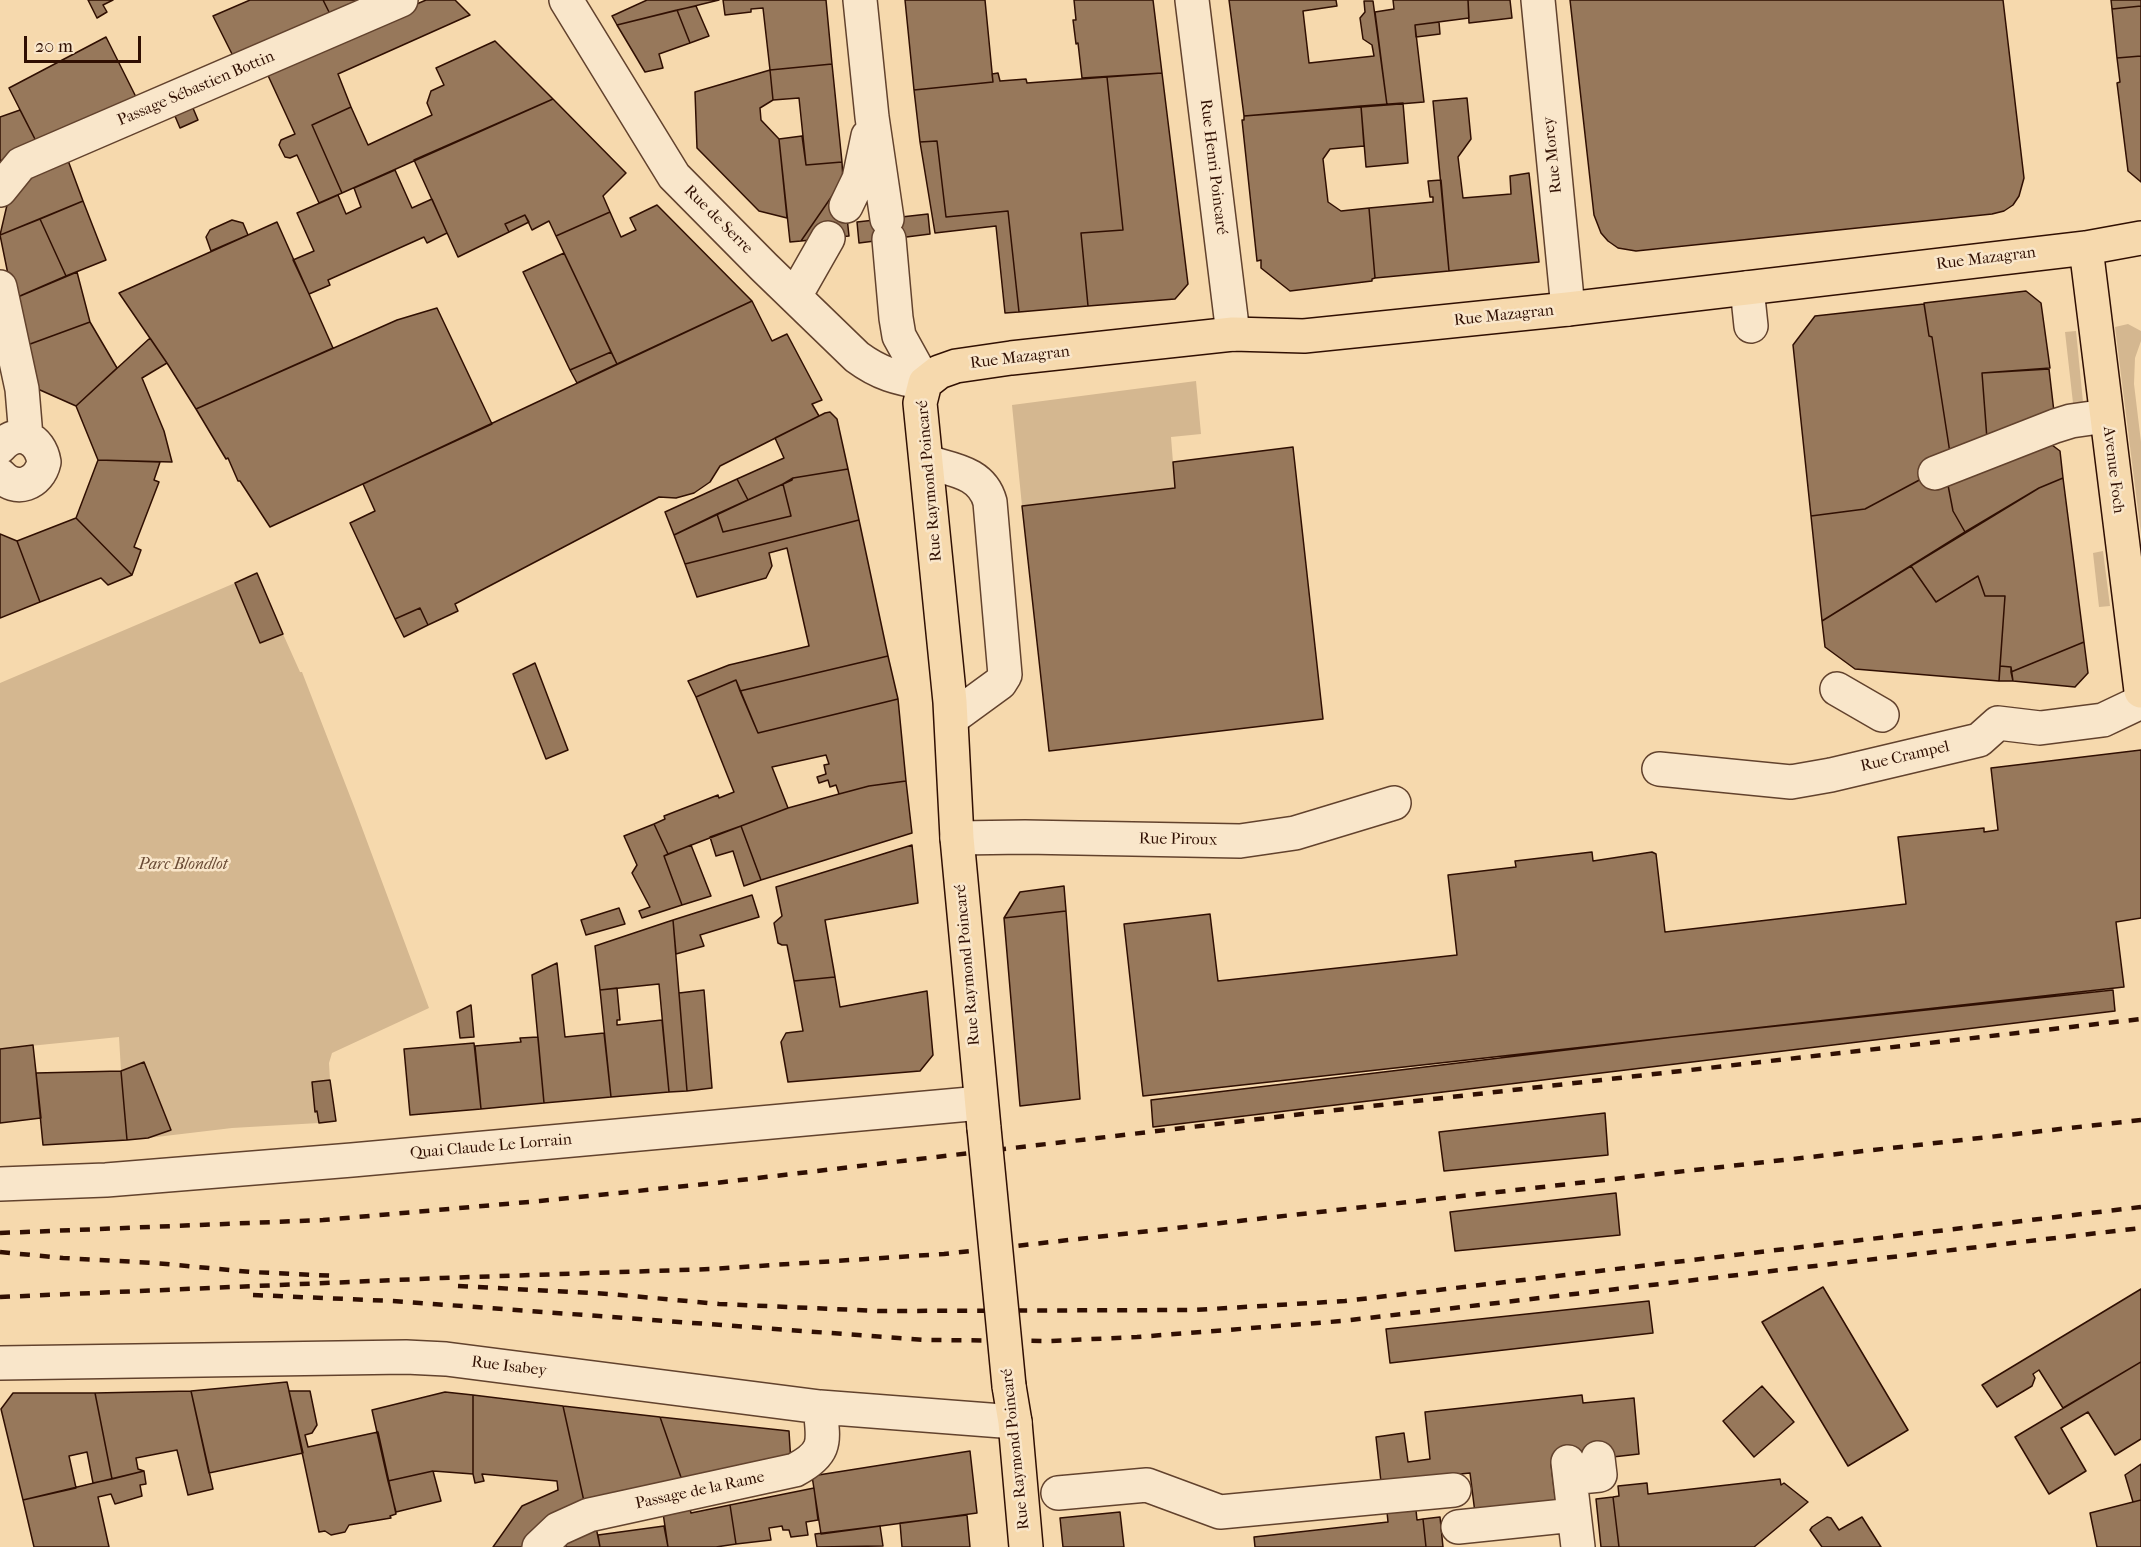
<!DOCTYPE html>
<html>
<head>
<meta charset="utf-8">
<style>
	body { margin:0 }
	#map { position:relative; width:2141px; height:1547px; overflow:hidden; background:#f6d9ad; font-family:"IM FELL French Canon",serif }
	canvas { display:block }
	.scale { position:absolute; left:24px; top:36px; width:117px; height:27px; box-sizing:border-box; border:3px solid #300f02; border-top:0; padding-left:8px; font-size:18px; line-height:21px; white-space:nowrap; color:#300f02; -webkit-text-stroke:4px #f9e6ca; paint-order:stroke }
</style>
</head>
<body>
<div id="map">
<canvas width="2141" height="1547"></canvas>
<div class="scale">20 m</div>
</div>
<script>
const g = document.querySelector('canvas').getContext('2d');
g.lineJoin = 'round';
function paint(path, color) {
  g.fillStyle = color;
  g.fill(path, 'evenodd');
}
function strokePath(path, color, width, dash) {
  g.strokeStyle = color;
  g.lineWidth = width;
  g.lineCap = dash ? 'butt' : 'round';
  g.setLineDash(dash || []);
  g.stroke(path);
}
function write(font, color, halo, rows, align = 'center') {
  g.font = font + ' "IM FELL French Canon",serif';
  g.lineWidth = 5;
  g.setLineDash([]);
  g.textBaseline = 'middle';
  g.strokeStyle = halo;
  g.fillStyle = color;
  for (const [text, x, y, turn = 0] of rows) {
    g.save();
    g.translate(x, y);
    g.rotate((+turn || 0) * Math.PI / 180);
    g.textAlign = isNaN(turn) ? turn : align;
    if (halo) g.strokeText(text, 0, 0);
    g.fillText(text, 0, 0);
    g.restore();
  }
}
paint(new Path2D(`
	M2128,324L2141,331V341L2135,358L2134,384L2141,442V534L2115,327Z
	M2076,331L2083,402L2073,403L2065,332Z
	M1196,381L1201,434L1171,437L1175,488L1022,506L1012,405Z
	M2103,551L2110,606L2099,607L2093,553Z
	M235,583L260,643L283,634L300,672H302L355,809L429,1008L332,1053L329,1063L330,1080L312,1083L315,1111H317L319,1123L232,1128L148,1138L171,1129L144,1062L121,1071L119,1037L0,1049V683Z`), '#d4b790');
const building = new Path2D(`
	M88,0H113L103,5L107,12L97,18Z
	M250,0H323L332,18L235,60L213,16Z
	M323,0H374L332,18Z
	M426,0H455L470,15L338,74L351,107L312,125L342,193L319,203L297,155L290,158L285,157L279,145L281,140L295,134L265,69Z
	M647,0H719L617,25L612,16Z
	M723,0H826L832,64L770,70L763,8L751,9V12L725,15Z
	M905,0H985L993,82L914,90Z
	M1074,0H1153L1162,73L1082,78L1078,43L1076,44L1073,20H1076Z
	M1229,0H1336L1337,6L1303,11L1309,63L1374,56L1372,45L1363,39L1360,18L1365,12L1364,1H1373L1387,105L1244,116Z
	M1393,0H1468L1469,18L1415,25L1424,102L1387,105L1375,12L1394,9Z
	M1468,0H1510L1512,18L1469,23Z
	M1570,0H2003L2024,178L2019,196L2013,205L2004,211L1992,214L1636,251L1618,248L1608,241L1601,233L1594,215Z
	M2111,0H2141V6L2112,9Z
	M696,6L709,36L690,43L677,10Z
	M2141,6V56L2117,58L2112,9Z
	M677,10L690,43L659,54L663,68L645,72L617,25Z
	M1439,22L1440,34L1416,37L1415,25Z
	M106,37L138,101L38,145L9,88Z
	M495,41L553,99L342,193L312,125L351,107L368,145L432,115L427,103L431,91L444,85L436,68Z
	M2141,56V182L2128,171L2117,83L2120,82L2117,58Z
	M832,64L842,162L806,165L799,98L773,100L770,70Z
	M770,70L773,100L760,108L761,120L779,139L787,218L759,211L697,148L695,92Z
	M998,73L1000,81L1026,79L1027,83L1107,77L1123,230L1081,233L1088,306L1019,312L1008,211L946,217L937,141L920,142L914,90L993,82L992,74Z
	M1162,73L1188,284L1175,299L1088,306L1081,233L1123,230L1107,77Z
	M1467,98L1471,139L1458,157L1463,198L1511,194L1510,176L1529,173L1539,262L1449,271L1433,101Z
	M553,99L626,173L603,196L610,212L556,236L549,221L532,230L525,215L505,224L509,232L458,257L414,160Z
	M190,101L198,120L180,128L172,109Z
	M1403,103L1408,163L1366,167L1361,106Z
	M1361,106L1364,146L1330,149L1323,159L1328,202L1341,211L1369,208L1375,278L1372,279V281L1290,291L1261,268V260L1257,261L1242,120H1244V116Z
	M20,110L38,145L0,161V117Z
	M802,136L806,165L842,162L843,180L801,241L790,242L779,139Z
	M937,141L946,217L1008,211L1019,312L1005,313L996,226L935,233L920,142Z
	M66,155L83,201L0,235L7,205L27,171Z
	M395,170L412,208L432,199L447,233L427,243L424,237L328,280L330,285L309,294L293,260L314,251L297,213L338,195L346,214L361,207L354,188Z
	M843,180L849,236L801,241Z
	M1441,180L1449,271L1375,278L1369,208L1433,202V197H1430L1428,181Z
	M83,201L106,260L66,276L40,219Z
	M657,205L752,301L617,364L556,236L610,212L621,237L636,230L630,218Z
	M928,214L930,234L859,243L857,222Z
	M525,215L529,222L509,232L505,224Z
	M40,219L66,276L13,299L0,235Z
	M232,220L243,223L248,235L211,251L206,237L210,230Z
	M277,222L333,348L196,409L167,363L119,293Z
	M564,253L611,352L570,370L523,272Z
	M77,272L90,322L22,347L13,299Z
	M2026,291L2041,303L2050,368L1982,373L1987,439L1950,453L1932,337L1929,336L1924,303Z
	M752,301L772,341L787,334L822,400L812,404L819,416L720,466L710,482L694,493L676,498L659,497L455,604L458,611L428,625L420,608L395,619L350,523L375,511L363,484Z
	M1924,304L1929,336L1932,337L1950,453L1925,477L1865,509L1811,516L1793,345L1815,316Z
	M437,308L492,424L270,527L240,481H238L228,458L226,459L196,409L397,320Z
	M90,322L117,368L76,406L31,386L22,347Z
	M150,338L167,363L142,378L164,431L172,462L98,460L76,406Z
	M611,352L617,364L577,383L570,370Z
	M2049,369L2054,412L1987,439L1982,373Z
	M830,412L837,419L848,469L793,478L792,480L748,500L737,479L784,458L775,438L825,413Z
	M2048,442L2060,451L2063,478L2039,488L1965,532L1953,511L1947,480Z
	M1293,447L1323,719L1049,751L1022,506L1175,488L1173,462Z
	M98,460L160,462L154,480L159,482L134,547L141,550L132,575L76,518Z
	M848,469L859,520L685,564L674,535L717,514L723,532L791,516L783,484L793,478Z
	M1925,477L1947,480L1953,511L1965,532L1822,621L1811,516L1865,509Z
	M2063,478L2084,642L2011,672V667L2000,666L2005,596H1985L1978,576L1936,602L1911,566L2039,488Z
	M737,479L748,500L674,535L665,512Z
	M783,484L791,516L723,532L717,514Z
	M76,518L132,575L108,585L101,578L40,602L17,541Z
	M859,520L888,656L740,691L736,680L696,697L688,681L729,665L809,646L787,548L769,553L772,566L766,578L697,597L685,564Z
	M0,534L17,541L40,602L0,618Z
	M1911,566L1936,602L1978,576L1985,596H2005L1999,681L1855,669L1825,647L1822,621Z
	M257,573L283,634L260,643L235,583Z
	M420,608L428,625L404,637L395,619Z
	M2084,642L2088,673L2075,687L2013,681L2011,672Z
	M888,656L898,699L758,733L740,691Z
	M535,663L568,750L546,759L513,674Z
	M2000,666L2011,667L2013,681H1999Z
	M736,680L758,733L898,699L906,781L869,786L839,794L836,785L830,787L828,780L819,783L817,777L826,774L824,765L829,764L826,755L772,767L788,808L668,854L654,824L665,819L664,816L718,795L719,798L734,792L696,697Z
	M2141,750V918L2116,922L2124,987L1143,1096L1124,924L1210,914L1218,981L1457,955L1448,875L1516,867L1515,861L1592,852L1593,861L1652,852L1656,854L1665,932L1906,904L1898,837L1984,828V832L1998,830L1991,768Z
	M906,781L912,833L761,880L741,826L788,808L839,794L869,786Z
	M654,824L668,854L664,856L682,905L642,918L639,911L650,907L632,873L637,865L624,836Z
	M741,826L761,880L744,886L733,851L716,856L710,837Z
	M691,845L711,896L682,905L664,856Z
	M912,845L918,903L825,920L835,977L794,981L787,945H782L778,943L774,923L782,916L776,887Z
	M1064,886L1066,911L1004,918L1020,892Z
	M752,895L759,917L700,935L704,946L676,954L673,920Z
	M619,908L625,924L586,935L581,920Z
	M1066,911L1080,1099L1020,1106L1004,918Z
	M673,920L687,1091L669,1092L659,984L600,990L595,946Z
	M557,963L565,1037L604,1033L611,1097L544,1103L532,975Z
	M835,977L840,1007L927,991L933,1055L920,1071L788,1082L781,1042L786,1033L803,1031L794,981Z
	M617,988L620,1020H617V1025L662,1020L669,1092L611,1097L600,990Z
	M704,990L712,1088L687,1091L679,993Z
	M2113,990L2115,1011L1153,1127L1151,1100L1674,1037Z
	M471,1005L474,1037L460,1038L457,1012Z
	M538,1037L544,1103L481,1109L475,1046L521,1042L520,1038Z
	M474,1043L481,1109L410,1115L404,1049Z
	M33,1045L41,1118L0,1123V1049Z
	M144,1062L171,1130L148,1138L127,1140L121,1071Z
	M121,1071L127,1140L43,1145L36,1073Z
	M330,1080L336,1121L319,1123L317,1111L315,1112L312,1082Z
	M1605,1113L1608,1155L1444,1171L1439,1132Z
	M1616,1193L1620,1235L1455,1251L1450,1212Z
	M1823,1287L1908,1430L1848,1466L1762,1322Z
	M2141,1289V1362L2063,1408L2039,1370L2033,1374L2035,1378L2032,1386L1997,1407L1982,1385Z
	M1649,1301L1653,1333L1390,1363L1386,1329Z
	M2141,1362V1439L2115,1455L2088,1412L2061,1428L2086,1471L2049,1494L2015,1437Z
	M287,1382L303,1453L209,1473L191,1391Z
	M1762,1386L1794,1422L1754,1457L1723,1421Z
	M191,1391L213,1489L188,1495L177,1450L136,1458L138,1469L144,1471L112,1479L95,1393Z
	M289,1391H310L317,1425L312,1433L305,1435L308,1447L378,1432L396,1514L390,1516L391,1518L349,1525L345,1532L331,1535L325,1531L319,1532Z
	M445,1392L473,1395V1474L433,1471L388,1481L372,1410Z
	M13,1393H95L112,1479L93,1483L87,1452L69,1456L76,1488L23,1500L1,1409Z
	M473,1395L563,1406L585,1506L530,1547H493L522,1506L558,1490L557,1481L482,1474L484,1481L475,1483L473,1474Z
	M1582,1395L1583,1403L1634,1398L1639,1454L1551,1464L1556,1504L1475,1513L1470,1473L1381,1482L1376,1437L1404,1433L1408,1462L1430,1459L1425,1412Z
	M563,1406L660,1417L683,1483L585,1506Z
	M660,1417L789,1431L791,1463L683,1483Z
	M970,1451L977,1513L821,1534L812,1476Z
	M2141,1464V1500L2133,1502L2125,1475Z
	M144,1471L146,1484L140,1485L142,1496L115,1504L111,1494L98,1497L109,1547H34L23,1500Z
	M433,1471L441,1501L396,1512L388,1481Z
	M1780,1479L1781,1485L1784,1483L1808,1502L1754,1547H1619L1613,1497L1619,1496L1618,1486L1647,1483L1648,1494Z
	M814,1488L818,1520L806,1522L808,1535L791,1537L789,1530H783L782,1526L769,1528L771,1540L736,1544L730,1505Z
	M1613,1497L1619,1547H1601L1596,1499Z
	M2141,1500V1547H2097L2090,1513Z
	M688,1501L691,1513L730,1505L736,1544L716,1547H668L662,1506Z
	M1416,1510L1417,1520L1423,1519L1426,1547H1255L1254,1537L1388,1522L1387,1512Z
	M1120,1512L1124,1547H1063L1060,1518Z
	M967,1515L970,1547H902L900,1523Z
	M1440,1517L1443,1547H1426L1423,1519Z
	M1827,1517L1831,1518L1839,1530L1862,1517L1881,1547H1822L1810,1530L1812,1527Z
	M595,1522L600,1547H566L564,1536Z
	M664,1526L668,1547H600L598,1535Z
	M880,1526L883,1546L817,1547L815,1534Z`);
paint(building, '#97785b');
strokePath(building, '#300f02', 1.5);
const minor = new Path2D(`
	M566,0L674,176L764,267L857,357C880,374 897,378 925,383
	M860,0L872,117L887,219
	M1192,0L1233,334
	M1538,0L1568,309
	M0,190L21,164L401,0
	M846,206L859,179L868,136
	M889,239L896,318L899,336L925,383
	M0,287L22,389L26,437
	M1747,288L1751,326
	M795,296L828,238
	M0,447C18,427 40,438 44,462C39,484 16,493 0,475
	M927,462C952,470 982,472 990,502L1005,675L1000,683L952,718
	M1935,473L2055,426L2071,421L2106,416
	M1837,689L1882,715
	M1659,769L1791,782L1831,775L1979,740L1998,723L2040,728L2103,720L2141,702
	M957,838L1025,837L1240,841L1295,833L1394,803
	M0,1184L106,1180L352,1160L981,1103
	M0,1363L406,1357L446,1359L820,1407L1015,1422
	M1568,1462L1578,1547
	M1570,1478L1600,1475L1598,1458
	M1058,1493L1147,1485L1220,1512L1454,1490
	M1458,1527L1574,1515
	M539,1547L558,1529L589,1515L795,1470C829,1452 823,1440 820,1407`);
const major = new Path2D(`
	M2086,248L2141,691
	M984,1128L957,838L950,702L920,403L925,383L939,372L956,366L1011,358L1233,334L1304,336L1568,309L2086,248L2141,238
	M1009,1386L1015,1422L1026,1547`);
strokePath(minor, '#62422d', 36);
strokePath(major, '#300f02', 36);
strokePath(minor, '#f9e6ca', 33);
strokePath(major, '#f6d9ad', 33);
strokePath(new Path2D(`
	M0,1233L323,1220L540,1201L715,1183L1319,1112L2141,1019
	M0,1252L63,1258L155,1263L251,1272L338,1276
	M458,1286L610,1294L719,1304L880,1311L1194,1310L1345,1301L2141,1207
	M253,1295L393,1301L926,1340L1051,1341L1137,1337L1342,1321L2141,1228
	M0,1297L442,1278L711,1269L944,1254L2141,1120`), '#300f02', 4.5, [10, 10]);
const majorBridge = new Path2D(`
	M984,1128L1009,1386`);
strokePath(majorBridge, '#300f02', 36, []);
strokePath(majorBridge, '#f6d9ad', 33);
write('16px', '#300f02', '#f9e6ca', [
	["Passage Sébastien Bottin",196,89,-23],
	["Rue Morey",1553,155,-96],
	["Rue Henri Poincaré",1213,167,83],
	["Rue de Serre",718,220,45],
	["Rue Mazagran",1986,259,-7],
	["Rue Mazagran",1504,316,-6],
	["Rue Mazagran",1020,358,-7],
	["Avenue Foch",2113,470,83],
	["Rue Raymond Poincaré",930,481,-95],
	["Rue Crampel",1905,757,-13],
	["Rue Piroux",1178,840,1],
	["Rue Raymond Poincaré",968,965,-95],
	["Quai Claude Le Lorrain",491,1147,-5],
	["Rue Isabey",509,1367,7],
	["Rue Raymond Poincaré",1016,1449,-96],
	["Passage de la Rame",700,1491,-12]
]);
write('italic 16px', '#694a34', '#f9e6ca', [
	["Parc Blondlot",183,865]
]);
</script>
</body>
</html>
